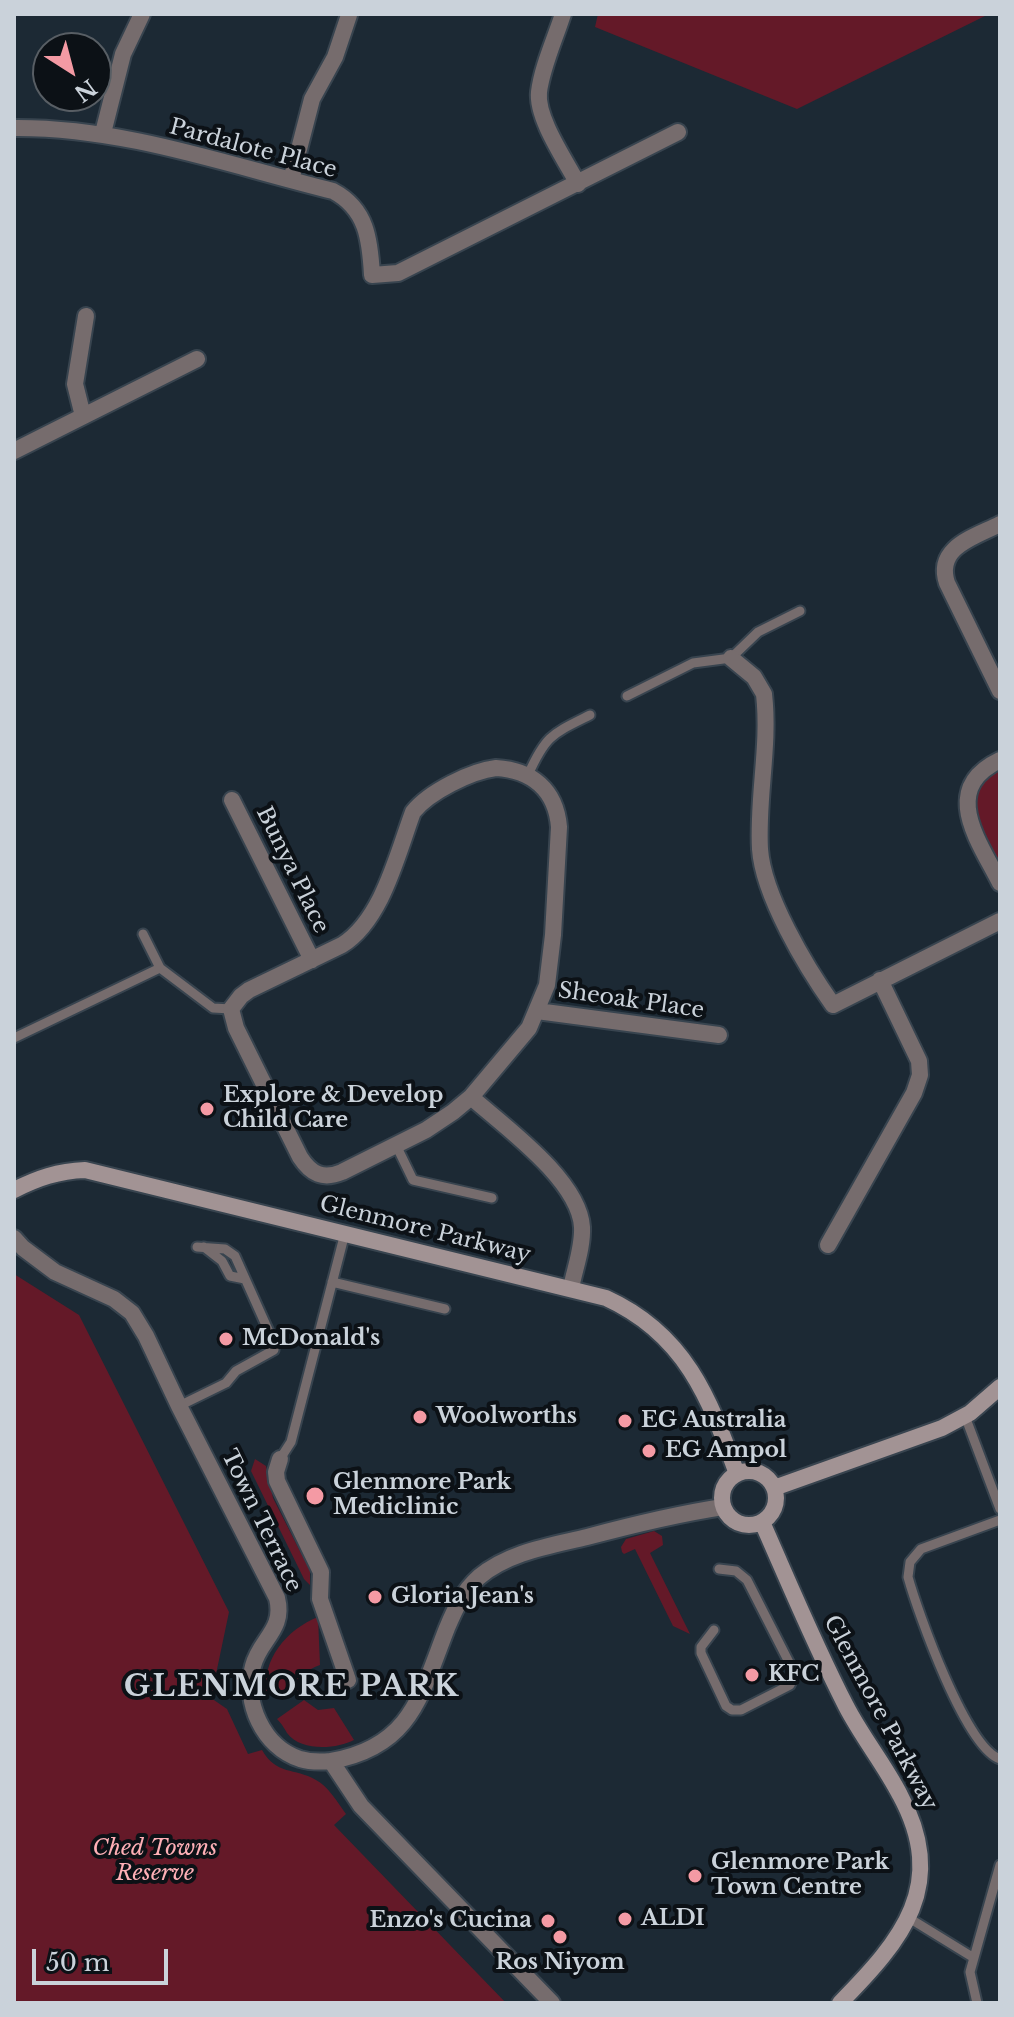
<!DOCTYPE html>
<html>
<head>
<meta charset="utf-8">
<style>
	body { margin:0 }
	#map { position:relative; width:1014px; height:2017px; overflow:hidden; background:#1c2934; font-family:"Libre Baskerville",serif }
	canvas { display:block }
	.frame { position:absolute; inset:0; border:16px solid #cad2da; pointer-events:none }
	.north { position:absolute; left:32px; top:32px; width:80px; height:80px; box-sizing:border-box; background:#0c1116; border:2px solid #585e64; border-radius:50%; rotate:144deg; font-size:22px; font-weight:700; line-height:32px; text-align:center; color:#cad2da }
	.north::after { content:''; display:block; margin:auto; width:28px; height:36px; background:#f49aa4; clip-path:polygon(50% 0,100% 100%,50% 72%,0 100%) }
	.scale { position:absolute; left:32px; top:1949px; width:136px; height:36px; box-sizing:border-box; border:4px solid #cad2da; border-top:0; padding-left:10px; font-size:24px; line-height:28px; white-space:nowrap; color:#cad2da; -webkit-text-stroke:6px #0c1116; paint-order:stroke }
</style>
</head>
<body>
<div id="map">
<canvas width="1014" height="2017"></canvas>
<div class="frame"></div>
<div class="north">N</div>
<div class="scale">50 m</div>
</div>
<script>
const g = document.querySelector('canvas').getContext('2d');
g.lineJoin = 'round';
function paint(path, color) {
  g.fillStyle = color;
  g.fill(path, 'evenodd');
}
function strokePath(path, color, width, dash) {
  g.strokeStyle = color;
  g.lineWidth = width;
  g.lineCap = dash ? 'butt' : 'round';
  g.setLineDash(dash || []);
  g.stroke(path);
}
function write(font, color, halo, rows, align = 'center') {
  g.font = font + ' "Libre Baskerville",serif';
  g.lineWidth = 8;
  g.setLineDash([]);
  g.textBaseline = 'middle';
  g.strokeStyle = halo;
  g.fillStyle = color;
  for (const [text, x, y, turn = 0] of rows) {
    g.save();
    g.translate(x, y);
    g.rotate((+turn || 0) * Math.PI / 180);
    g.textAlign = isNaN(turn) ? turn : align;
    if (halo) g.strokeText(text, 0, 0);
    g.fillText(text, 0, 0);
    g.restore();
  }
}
paint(new Path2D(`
	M598,14H989L797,109L595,27Z
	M1000,767V868L978,823L974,795L991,771Z
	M14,1274L79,1315L229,1612L211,1698L227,1709L248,1754L262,1750C277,1776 294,1767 316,1780C328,1786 338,1803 346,1814L334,1825L506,2003H14Z
	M255,1459L266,1466L273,1498L310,1571V1585L304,1579L251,1471Z
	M654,1531L662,1536L663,1545L650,1553L690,1634L673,1626L635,1549L624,1554L622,1552L621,1547L626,1539Z
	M318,1617L320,1665C307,1669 301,1676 300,1690L266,1695C262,1659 286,1630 318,1617Z
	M304,1700L318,1710L334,1708L354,1740C337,1749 301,1752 287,1733C286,1731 282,1724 277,1719Z`), '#641928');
const lane = new Path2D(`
	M627,696L693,663L731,658L758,632L800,611
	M528,775C546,735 552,734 590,715
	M143,934L160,968
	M14,1038L160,968L213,1008L231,1009
	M396,1145L413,1180L492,1198
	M204,1247L222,1261L230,1276L245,1279
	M332,1282L445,1309
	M179,1406L226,1383L236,1371L274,1350V1343L235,1256L225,1249L197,1247
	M965,1416L1000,1509
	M280,1459L291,1442L345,1233
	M1000,1520L921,1549L910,1562L908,1577C918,1613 966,1748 1000,1759
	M714,1630L701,1647V1653L726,1706L732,1710H741L790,1685L795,1674L747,1580L736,1571L719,1569
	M909,1918L974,1958
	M484,1931L506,1917
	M977,2003L970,1972L1000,1865`);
const street = new Path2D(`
	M563,14C555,39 542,67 539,92C536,118 566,161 578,184
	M14,128C123,127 228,165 333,191C367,209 370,240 372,275L398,273L678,132
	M103,133L123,54L142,14
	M291,180L312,99L335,57L349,15
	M83,416L75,384L86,316
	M14,451L197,359
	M1000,524C975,537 935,547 947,583L1000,691
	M731,658L754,677L764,694C770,745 757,798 760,849C763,895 806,967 833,1005L1000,921
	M1000,760C939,789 979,841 1000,883
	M496,768C532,770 556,790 559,827L553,935L547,985L529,1028L471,1097L453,1112L426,1130L342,1172C323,1180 311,1174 300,1157L236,1028L231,1009L241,996L249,990L342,945C382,920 397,855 413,812C429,792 471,771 496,768Z
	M232,800L312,960
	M537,1011L719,1035
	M471,1097C505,1127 579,1180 582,1227C583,1247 575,1268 571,1288
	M14,1238L23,1248L55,1272L114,1299L132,1313L146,1336L179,1406L277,1598C285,1630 260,1639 253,1666C243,1702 263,1747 300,1759C310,1762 321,1762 331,1761L361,1806L552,2003
	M828,1245L914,1093L920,1075L919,1061L880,980
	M280,1459L276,1472L277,1481L321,1572L320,1599L348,1680
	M331,1761C412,1747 421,1694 447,1628C455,1609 463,1591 479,1577C509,1552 550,1546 587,1537C632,1525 677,1514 723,1507`);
const secondary = new Path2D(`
	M14,1190C38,1178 58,1171 85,1170L606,1298C685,1334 709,1397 737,1474
	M722 1498a27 27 0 1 1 54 0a27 27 0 1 1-54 0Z
	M774,1488L942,1428L970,1413L1000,1387
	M762,1522C789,1583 815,1646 846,1706C862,1737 884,1764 900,1795C949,1885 902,1940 840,2003`);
strokePath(lane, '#38444f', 13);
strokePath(street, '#38444f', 20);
strokePath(secondary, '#38444f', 20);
strokePath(lane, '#766c6d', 9);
strokePath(street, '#766c6d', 16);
strokePath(secondary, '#a29394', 16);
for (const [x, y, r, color] of [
	[207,1109,8,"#f49aa4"],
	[226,1339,8,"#f49aa4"],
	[420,1417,8,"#f49aa4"],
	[625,1421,8,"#f49aa4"],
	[649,1451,8,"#f49aa4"],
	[315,1496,10,"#f49aa4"],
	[375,1597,8,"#f49aa4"],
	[752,1675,8,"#f49aa4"],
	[695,1876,8,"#f49aa4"],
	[625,1919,8,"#f49aa4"],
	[548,1921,8,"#f49aa4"],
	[560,1937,8,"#f49aa4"]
]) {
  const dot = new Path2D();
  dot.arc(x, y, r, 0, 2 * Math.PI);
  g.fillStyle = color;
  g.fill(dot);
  strokePath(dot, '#0c1116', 3);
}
write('22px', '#cad2da', '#0c1116', [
	["Pardalote Place",253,149,15],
	["Bunya Place",292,870,64],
	["Sheoak Place",631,1001,8],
	["Glenmore Parkway",425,1230,14],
	["Town Terrace",261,1521,64],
	["Glenmore Parkway",880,1713,62]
]);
write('bold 22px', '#cad2da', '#0c1116', [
	["Explore & Develop",223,1096],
	["Child Care",223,1121],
	["McDonald's",242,1339],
	["Woolworths",436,1417],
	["EG Australia",641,1421],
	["EG Ampol",665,1451],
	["Glenmore Park",333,1483],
	["Mediclinic",333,1508],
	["Gloria Jean's",391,1597],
	["KFC",768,1675],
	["Glenmore Park",711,1863],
	["Town Centre",711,1888],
	["ALDI",641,1919],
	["Enzo's Cucina",532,1921,"right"],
	["Ros Niyom",560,1963,"center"]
], 'left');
write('italic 22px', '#feafb6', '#0c1116', [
	["Ched Towns",155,1849],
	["Reserve",155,1874]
]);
g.letterSpacing = '2px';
write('bold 30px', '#cad2da', '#0c1116', [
	["GLENMORE PARK",292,1688]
]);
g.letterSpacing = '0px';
</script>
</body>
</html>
